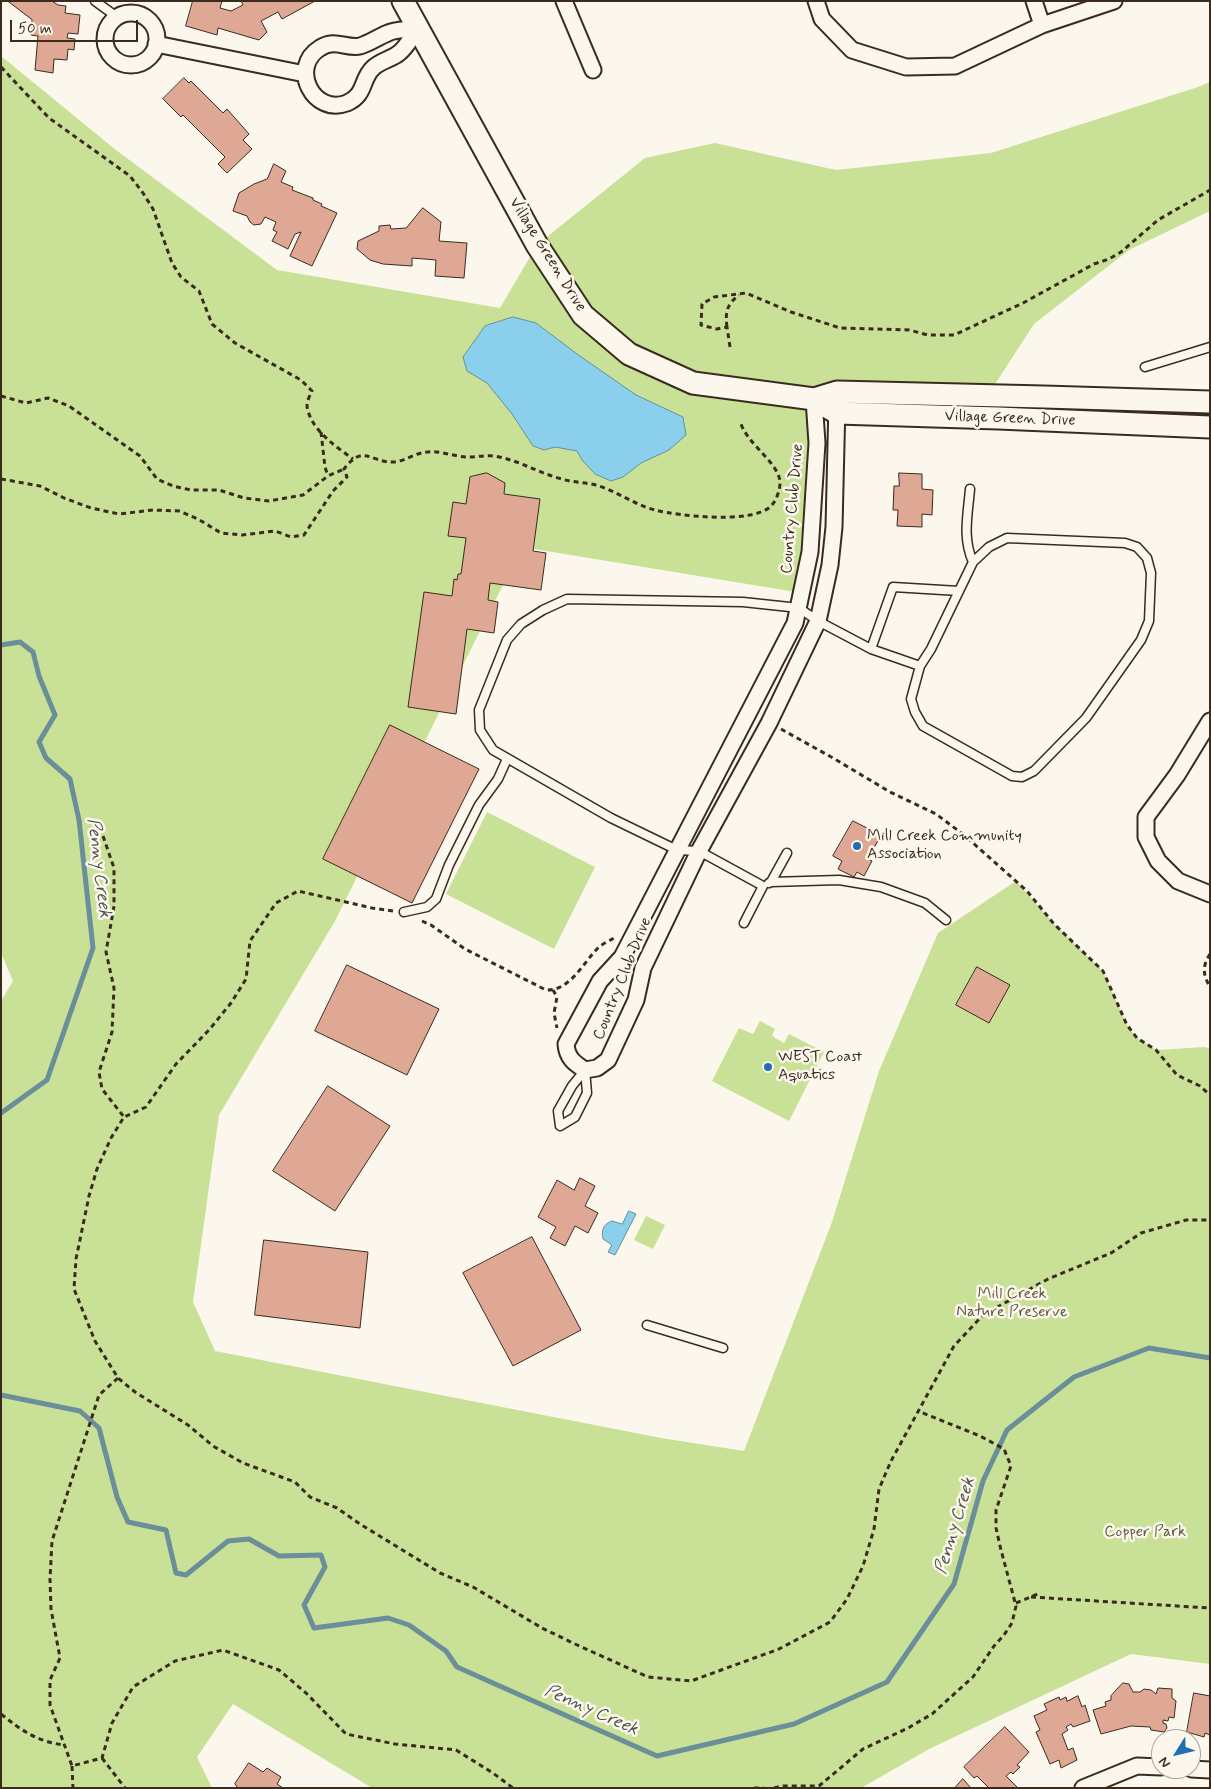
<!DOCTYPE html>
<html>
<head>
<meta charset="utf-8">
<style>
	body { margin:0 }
	#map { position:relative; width:1211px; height:1789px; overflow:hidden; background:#fbf7ec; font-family:Mynerve,sans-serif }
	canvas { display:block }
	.frame { position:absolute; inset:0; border:2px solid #3b2a1e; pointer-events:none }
	.north { position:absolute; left:1151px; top:1729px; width:50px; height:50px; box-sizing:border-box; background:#fbf7ec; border:1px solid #aea59a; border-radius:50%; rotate:234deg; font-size:14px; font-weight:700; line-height:20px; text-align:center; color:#3b2a1e }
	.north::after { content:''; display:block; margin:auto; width:18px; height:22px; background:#1f6fb2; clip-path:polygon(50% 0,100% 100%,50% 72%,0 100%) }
	.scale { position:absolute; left:10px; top:20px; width:128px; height:22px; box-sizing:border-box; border:2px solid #3b2a1e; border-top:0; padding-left:6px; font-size:15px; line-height:18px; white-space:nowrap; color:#3b2a1e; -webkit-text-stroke:4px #fbf7ec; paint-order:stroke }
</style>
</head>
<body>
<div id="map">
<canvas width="1211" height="1789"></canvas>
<div class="frame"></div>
<div class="north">N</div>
<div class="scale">50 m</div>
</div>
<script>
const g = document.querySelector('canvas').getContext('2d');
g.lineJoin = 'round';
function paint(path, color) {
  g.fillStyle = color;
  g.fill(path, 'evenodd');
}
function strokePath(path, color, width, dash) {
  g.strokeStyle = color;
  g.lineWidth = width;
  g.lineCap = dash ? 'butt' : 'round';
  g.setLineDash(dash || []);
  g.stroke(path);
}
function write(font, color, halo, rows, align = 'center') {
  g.font = font + ' Mynerve,sans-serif';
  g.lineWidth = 5;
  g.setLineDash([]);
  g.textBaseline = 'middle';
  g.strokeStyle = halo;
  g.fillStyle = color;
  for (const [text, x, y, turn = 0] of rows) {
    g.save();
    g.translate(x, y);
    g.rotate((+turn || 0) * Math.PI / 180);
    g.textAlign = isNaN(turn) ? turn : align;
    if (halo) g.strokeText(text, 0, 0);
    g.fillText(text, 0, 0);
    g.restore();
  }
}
paint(new Path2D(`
	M1,56L116,150L277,270L500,308L537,245L645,158L715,143L836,170L991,153L1198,87L1210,82V211L1129,250L1034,324L988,395L814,399L802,593L522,547L335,921L219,1115L193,1302L215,1351L661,1438L744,1451L832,1222L879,1071L938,933L1016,881L1054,924L1103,971L1127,1025L1137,1038L1156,1050L1205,1047L1210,1049V1664L1131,1654L931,1748L861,1788H372L233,1704L197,1757L212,1788H1V1001L13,981L1,953Z
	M487,812L595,867L554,949L446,894Z
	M760,1021L775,1029L772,1036L784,1043L789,1034L824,1052L789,1121L712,1081L739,1028L753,1034Z
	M646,1216L665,1225L653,1249L634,1240Z`), '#c8e197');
const water = new Path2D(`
	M513,317L536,323L577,354L636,395L683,417L686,435L669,450L641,463L623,477L611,481L595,474L582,460L577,451L555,447L544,450L533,446L512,414L487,383L467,371L463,357L485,326Z
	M629,1211L636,1214L615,1255L608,1252L612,1245L603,1239C601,1229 604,1224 612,1221L622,1224Z`);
paint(water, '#8ad0ec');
strokePath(water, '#6a8e9a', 1);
strokePath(new Path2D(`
	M1,645L20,642L33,652L39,676L55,715L39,742L46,758L70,779L79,820L93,948L47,1080L1,1113
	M1,1395L80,1411L99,1428L117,1497L128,1522L166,1530L176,1573L186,1575L228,1541L249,1539L279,1556L321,1555L325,1567L304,1605L314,1628L388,1618L409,1625L446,1651L457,1667L657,1756L794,1724L887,1682L954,1584L983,1481L1007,1430L1074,1377L1149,1348L1210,1358`), '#6a8e9a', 5);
const building = new Path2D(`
	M8,1H52L58,5L66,6L65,13L80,15L78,34L68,33L67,38L75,39L74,50L68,49L67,60L54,59L53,73L35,70L38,36L31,35L32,20Z
	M193,1H222L220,8L231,11L243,5L241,1H315L282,19L278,12L261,21L267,32L259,40L218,28L217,35L186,26Z
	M184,78L189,83L191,81L223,113L227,109L249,134L243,140L252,149L227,173L218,164L225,157L183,115L181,117L163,99Z
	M274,164L286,171L281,182L293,187L292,190L313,198V200L322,204L321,206L337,213L312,266L290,256L301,232L295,234L288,249L272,241L277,232L273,230L276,222L265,217L261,224L254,225L250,222L247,216L233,211L239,193L254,184L267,179Z
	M423,208L441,222L439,241L467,243L464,278L435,276L436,260L412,258V266L383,264L370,260L357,249L358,241L379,231V226L390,225L391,229L406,228Z
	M487,473L505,483L504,494L540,499L533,551L546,553L541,590L490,583L488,600L498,602L494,633L467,629L456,714L408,707L424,592L452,596L454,579L457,580L458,574H461L466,538L448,536L453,502L466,504L470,477Z
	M899,473L922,474V489L933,490L932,515L922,514V527L897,526L898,510H893L894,486H899Z
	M390,725L479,769L412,903L323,859Z
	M853,821L881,835L868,859L872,861L864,876L857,872L854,877L838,869L842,861L833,856Z
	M347,965L439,1009L407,1075L315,1031Z
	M977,967L1010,985L989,1023L956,1005Z
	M328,1086L390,1126L335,1211L273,1171Z
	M580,1178L595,1186L585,1206L598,1213L588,1233L575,1226L565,1246L550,1238L556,1227L538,1217L557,1180L574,1190Z
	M532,1237L581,1330L513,1366L463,1273Z
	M264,1240L368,1252L360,1328L255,1315Z
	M1123,1683L1129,1684L1133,1692H1140L1144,1689L1151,1690L1156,1694L1158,1688L1172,1689V1698L1176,1701L1174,1718L1169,1717L1168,1721L1163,1720V1723L1166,1724L1167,1728L1164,1732L1151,1730L1150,1727L1131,1726L1101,1734L1093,1710L1106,1706L1105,1702L1111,1700V1696Z
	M1194,1693L1210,1696V1735L1205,1733L1204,1737L1187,1732Z
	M1078,1696L1082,1707L1085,1705L1090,1721L1073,1727L1071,1724L1066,1727L1068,1730L1062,1734L1068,1750L1073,1748L1077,1760L1061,1768L1059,1760L1050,1764L1036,1732L1040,1730L1034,1716L1047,1710L1044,1704L1059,1697L1060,1700L1066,1697L1067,1701Z
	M1005,1727L1029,1752L1017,1765L1020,1767L1013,1774L1011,1772L1006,1776L1018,1788H989L977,1776L974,1778L964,1767Z
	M249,1763L263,1772L267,1768L281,1777L277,1784L283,1788H238L235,1784Z
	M963,1779L971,1788H955Z`);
paint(building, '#dea894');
strokePath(building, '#3b2a1e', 1);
const lane = new Path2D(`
	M95,1L117,17
	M1145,367L1210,347
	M970,489C968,514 962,538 973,562
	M871,649L893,587L959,591
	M771,882L839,880L881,887L925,903L946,920
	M769,883L771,882L787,853
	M404,912L427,907L436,899L449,865L479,805L498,779L507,759
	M744,923L763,886L699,851L677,850L611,818L493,750L480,730L479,710L507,640L521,624L543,610L567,599L743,602L799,608L818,621L871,649L920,666L911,699L915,712L923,726L1012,776L1022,777L1034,771L1086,718L1141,640L1149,621L1151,573L1147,558L1137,547L1125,543L1007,538L989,547L973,562L931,649L920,666
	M585,1070L587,1093L575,1117L560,1126L558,1111L572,1086Z
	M647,1325L723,1348`);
const street = new Path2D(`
	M564,1L593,70
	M816,1L822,19L852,50L906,67L955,66L1042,25L1114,1
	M1034,1L1042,25
	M105 39a26 26 0 1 1 52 0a26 26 0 1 1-52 0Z
	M418,28C412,36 407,47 399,53C392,59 380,61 373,68C361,79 366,95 347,103C313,116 289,67 320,48C335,38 346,49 360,46C370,43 378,37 388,33C396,29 408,30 418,28Z
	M156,44L305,74
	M814,399L817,443L810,552L795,623L622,957L600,981L566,1044C567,1058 574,1063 585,1070L597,1068L608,1060L636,1000L643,968L699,851L769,723L818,621L830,565L834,527L837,403
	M1210,721L1177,775L1146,817V837L1158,861L1178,881L1210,894
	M1191,1769L1210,1770
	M1083,1788L1137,1766L1161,1767`);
const secondary = new Path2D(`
	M403,1L537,245L583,315L629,354L693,383L814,399L837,392L1044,397L1210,402
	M814,399L837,413L998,418L1210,427`);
strokePath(lane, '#3b2a1e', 11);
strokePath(street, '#3b2a1e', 19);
strokePath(secondary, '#3b2a1e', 25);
strokePath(new Path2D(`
	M1,67L49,118L130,176L143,193L153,209L172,263L181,277L199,291L212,324L235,343L301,380L312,391C310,395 307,401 307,406C310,429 335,446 353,459
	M727,327C725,312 727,304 739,295
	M730,347L727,327L717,329L701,325L702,304L714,297L746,293L791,312L840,328L909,330L928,335H954L1023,303L1094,264L1109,259L1121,252L1158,220L1210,190
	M1,396L26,403L48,398L69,406L140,456L157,479L173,486L191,490H219L244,498L269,501L303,495L328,476L344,469
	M321,432L325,467L328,476
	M1,479L40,486L64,498L91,508L119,514L153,510L179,511L198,519L221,533L242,535L275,531L291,537L304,535L333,491L347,477L344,469C364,443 370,463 394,462C405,461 415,453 427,452C440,450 454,457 468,457C477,457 486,455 494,456C519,460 538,473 562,479C574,483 587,482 599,486C618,492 635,505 655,510C679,516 750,524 770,507C776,502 780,490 780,483C780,463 746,444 740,421
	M781,729L833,758L890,792L936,814L964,835L1027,891L1054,924L1103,971L1127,1025L1137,1038L1156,1050L1177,1075L1200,1086L1210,1095
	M103,836L114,868V906L106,952L114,988L112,1032L99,1072L102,1089L124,1117
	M393,911L372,908L298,891L276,903L250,941L246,979L231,1003L209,1030L176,1064L146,1107L124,1117L111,1138L97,1169L89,1196L76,1259L74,1289L95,1341L118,1378L135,1392L188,1425L213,1446L243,1463L295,1482L310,1497L337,1508L360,1524L440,1573L473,1587L542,1628L575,1644L648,1677L691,1681L779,1649L830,1622L847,1599L863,1566L874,1529L879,1489L891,1461L954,1346L983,1315L1048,1279L1111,1253L1141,1233L1186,1220H1210
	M422,921L431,925L465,949L546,990C570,991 583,963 598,948C602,944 609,941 614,938
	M1210,954C1202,966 1203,975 1210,987
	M553,990L557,997L554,1013L557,1028
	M118,1378L99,1395L52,1541L50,1579L51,1609L60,1658L50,1680V1705L72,1766L102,1758L112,1723L133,1687L175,1661L223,1650L279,1670L306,1693L346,1734L395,1744L456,1750L493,1773L513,1788
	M1031,1597L1210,1608
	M1016,1603L1040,1593
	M1,1714C22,1731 38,1742 65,1745
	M102,1758L125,1788
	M72,1766L73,1788
	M754,1788H764
	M774,1788L782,1786H819L863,1749L908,1728L932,1714L973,1677L994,1646L1004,1635L1012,1623L1016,1606L1001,1550L996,1528V1510L1011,1466L1004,1449L980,1436L918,1411`), '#3b2a1e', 3, [5, 4]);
strokePath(lane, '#fbf7ec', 8);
strokePath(street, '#fbf7ec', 15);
strokePath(secondary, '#fbf7ec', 21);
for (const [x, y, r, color] of [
	[857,846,5,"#1f6fb2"],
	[768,1067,5,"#1f6fb2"]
]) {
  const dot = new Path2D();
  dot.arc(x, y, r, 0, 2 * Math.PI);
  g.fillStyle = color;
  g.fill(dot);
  strokePath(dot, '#fbf7ec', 2);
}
write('16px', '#3b2a1e', '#fbf7ec', [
	["Village Green Drive",547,255,58],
	["Village Green Drive",1010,419,2],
	["Country Club Drive",793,509,-85],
	["Country Club Drive",623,979,-68]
]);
write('16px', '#3b2a1e', '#fbf7ec', [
	["Mill Creek Community",867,837],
	["Association",867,855],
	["WEST Coast",778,1058],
	["Aquatics",778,1076]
], 'left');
write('16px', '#5e583c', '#fbf7ec', [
	["Mill Creek",1012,1295],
	["Nature Preserve",1012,1313],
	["Copper Park",1145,1533]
]);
write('italic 18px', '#4f5452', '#fbf7ec', [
	["Penny Creek",98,868,83],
	["Penny Creek",956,1526,-73],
	["Penny Creek",591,1711,24]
]);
</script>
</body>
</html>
